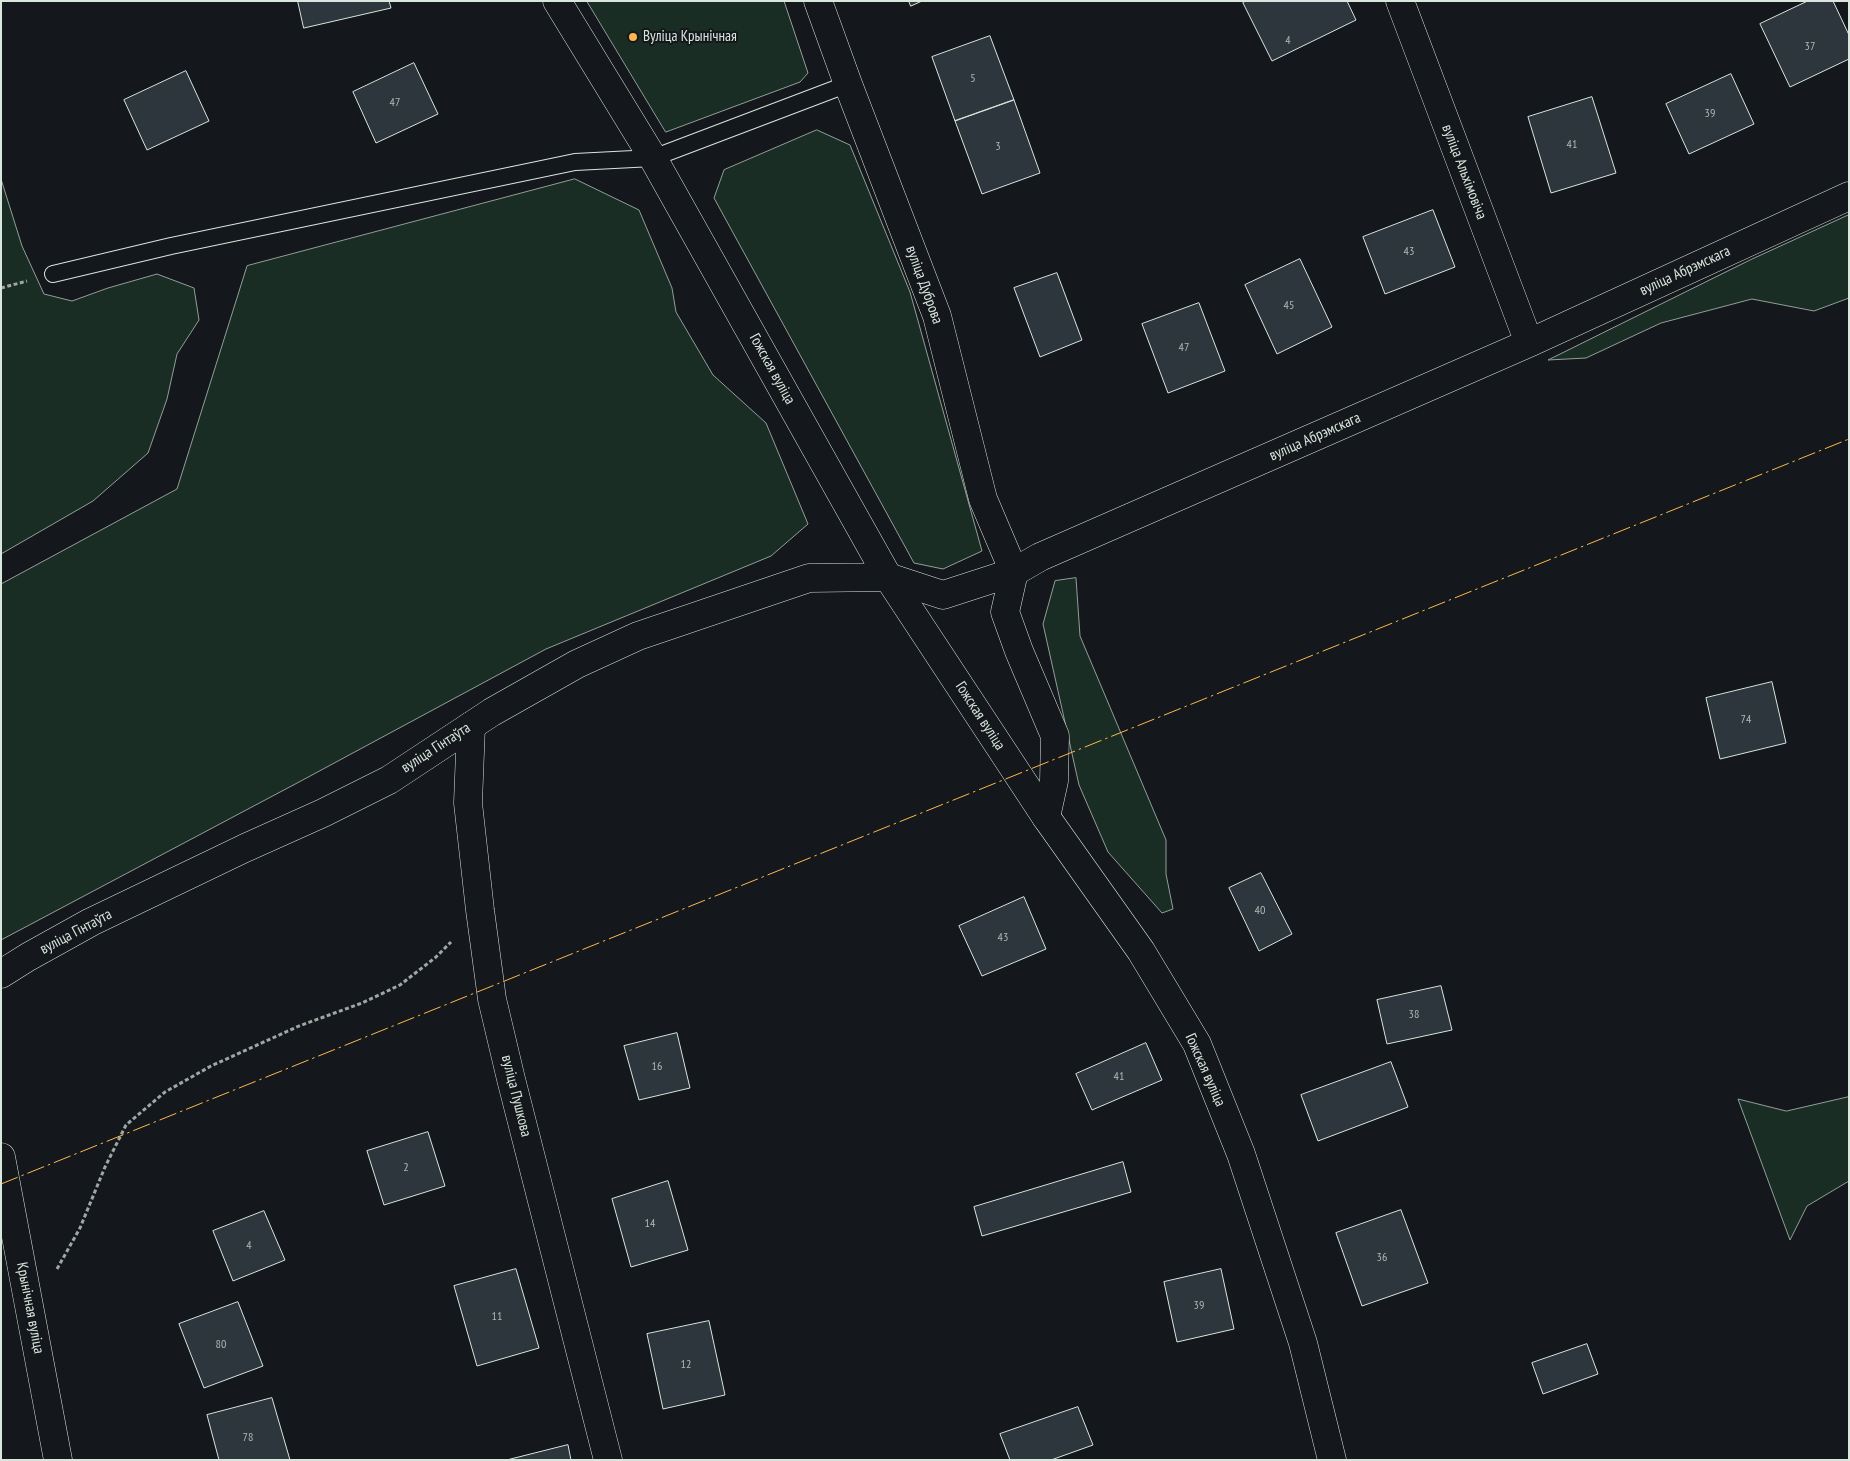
<!DOCTYPE html>
<html>
<head>
<meta charset="utf-8">
<style>
	body { margin:0 }
	#map { position:relative; width:1850px; height:1461px; overflow:hidden; background:#14181c; font-family:"PT Sans Narrow",sans-serif }
	canvas { display:block }
	.frame { position:absolute; inset:0; border:2px solid #d8e6dc; pointer-events:none }
</style>
</head>
<body>
<div id="map">
<canvas width="1850" height="1461"></canvas>
<div class="frame"></div>
</div>
<script>
const g = document.querySelector('canvas').getContext('2d');
g.lineJoin = 'round';
function paint(path, color) {
  g.fillStyle = color;
  g.fill(path, 'evenodd');
}
function strokePath(path, color, width, dash) {
  g.strokeStyle = color;
  g.lineWidth = width;
  g.lineCap = dash ? 'butt' : 'round';
  g.setLineDash(dash || []);
  g.stroke(path);
}
function write(font, color, halo, rows, align = 'center') {
  g.font = font + ' "PT Sans Narrow",sans-serif';
  g.lineWidth = 4;
  g.setLineDash([]);
  g.textBaseline = 'middle';
  g.strokeStyle = halo;
  g.fillStyle = color;
  for (const [text, x, y, turn = 0] of rows) {
    g.save();
    g.translate(x, y);
    g.rotate((+turn || 0) * Math.PI / 180);
    g.textAlign = isNaN(turn) ? turn : align;
    if (halo) g.strokeText(text, 0, 0);
    g.fillText(text, 0, 0);
    g.restore();
  }
}
const green = new Path2D(`
	M587,1H784L808,73L800,82L666,132Z
	M817,130L850,145L910,292L982,551L943,569L914,563L714,198L724,170Z
	M1,179L22,246L44,294L72,301L108,288L157,274L194,288L199,320L177,354L167,399L148,453L93,501L1,554Z
	M575,179L639,210L672,288L676,312L713,375L766,423L808,524L771,556L546,649L299,782L1,940V584L177,489L247,266Z
	M1849,215V298L1814,311L1752,299L1661,323L1586,358L1548,360L1750,260Z
	M1076,578L1080,636L1166,840V874L1173,909L1162,913L1108,852L1079,785L1043,624L1055,581Z
	M1849,1097V1181L1807,1206L1790,1240L1738,1099L1786,1111Z`);
paint(green, '#1a2d24');
strokePath(green, '#939e99', 1);
const building = new Path2D(`
	M298,1H389L391,8L304,28Z
	M909,1H922L911,6Z
	M1246,1H1347L1356,20L1272,61L1243,3Z
	M1808,1H1833L1849,35V59L1790,87L1760,24Z
	M990,36L1014,100L955,121L932,57Z
	M414,63L438,114L376,143L353,92Z
	M186,71L209,121L147,150L124,100Z
	M1731,74L1754,124L1689,154L1666,104Z
	M1592,97L1616,173L1551,193L1528,117Z
	M1014,100L1040,173L982,194L955,121Z
	M1433,210L1455,267L1385,294L1363,237Z
	M1300,259L1332,327L1277,354L1245,285Z
	M1057,273L1082,340L1040,357L1014,288Z
	M1199,303L1225,371L1168,393L1142,324Z
	M1772,682L1786,743L1720,759L1706,698Z
	M1261,873L1292,934L1259,951L1229,888Z
	M1024,897L1046,949L982,976L959,926Z
	M1441,986L1452,1030L1387,1044L1377,1000Z
	M677,1033L690,1088L639,1100L624,1046Z
	M1146,1043L1162,1080L1092,1110L1076,1074Z
	M1391,1062L1408,1107L1318,1141L1301,1095Z
	M428,1132L445,1186L384,1205L367,1151Z
	M1123,1162L1131,1192L982,1236L974,1207Z
	M668,1181L688,1250L631,1267L612,1199Z
	M1401,1210L1428,1283L1362,1306L1336,1233Z
	M264,1211L285,1260L233,1281L213,1231Z
	M516,1269L539,1348L477,1366L454,1286Z
	M1221,1269L1234,1329L1177,1342L1164,1282Z
	M238,1302L263,1366L204,1388L179,1324Z
	M709,1321L725,1395L663,1409L647,1334Z
	M1587,1344L1598,1374L1543,1394L1532,1363Z
	M272,1398L290,1460H219L207,1415Z
	M1078,1407L1093,1445L1051,1460H1010L1000,1434Z
	M568,1445L571,1460H507Z`);
paint(building, '#2c363c');
strokePath(building, '#d8e6dc', 1);
const lane = new Path2D(`
	M53,274L171,246L575,162L653,158L848,84`);
const street = new Path2D(`
	M818,1L848,84L937,316L983,499L1014,572L943,595L888,577
	M1400,1L1529,343
	M471,726L468,803L480,910L492,999L511,1079L608,1460
	M1046,817L1054,781L1055,736L1019,651L1005,612L1014,572L1040,557L1529,343L1849,196
	M1,1157L58,1460`);
const secondary = new Path2D(`
	M557,1L653,158L888,577L1046,817L1141,951L1197,1044L1241,1154L1303,1343L1332,1460
	M1,974L28,957L91,922L245,848L323,813L389,780L492,712L577,664L638,636L809,578L888,577`);
strokePath(lane, '#d8e6dc', 18);
strokePath(street, '#d8e6dc', 29);
strokePath(secondary, '#d8e6dc', 29);
strokePath(new Path2D(`
	M1,288L27,281
	M57,1269L80,1228L105,1167L126,1125L165,1092L211,1066L299,1026L362,1003L400,985L436,957L451,942`), '#9da8a2', 3, [4, 2.5]);
strokePath(lane, '#14181c', 16);
strokePath(street, '#14181c', 28);
strokePath(secondary, '#14181c', 28);
strokePath(new Path2D(`
	M1,1184L1849,439`), '#ffb74d', 1, [18, 4, 2.5, 4]);
for (const [x, y, r, color] of [
	[633,37,5,"#ffb74d"]
]) {
  const dot = new Path2D();
  dot.arc(x, y, r, 0, 2 * Math.PI);
  g.fillStyle = color;
  g.fill(dot);
  strokePath(dot, '#14181c', 2);
}
write('12px', '#adbab4', null, [
	["4",1288,41],
	["37",1810,47],
	["5",973,79],
	["47",395,103],
	["39",1710,114],
	["41",1572,145],
	["3",998,147],
	["43",1409,252],
	["45",1289,306],
	["47",1184,348],
	["74",1746,720],
	["40",1260,911],
	["43",1003,938],
	["38",1414,1015],
	["16",657,1067],
	["41",1119,1077],
	["2",406,1168],
	["14",650,1224],
	["4",249,1246],
	["36",1382,1258],
	["39",1199,1306],
	["11",497,1317],
	["80",221,1345],
	["12",686,1365],
	["78",248,1438]
]);
write('15px', '#d8e6dc', '#14181c', [
	["Вуліца Крынічная",643,37]
], 'left');
write('15px', '#d8e6dc', '#14181c', [
	["вуліца Альхімовіча",1464,172,69],
	["вуліца Абрэмскага",1685,271,-25],
	["вуліца Дуброва",924,285,70],
	["Гожская вуліца",772,369,61],
	["вуліца Абрэмскага",1315,437,-24],
	["Гожская вуліца",980,716,57],
	["вуліца Гінтаўта",436,748,-33],
	["вуліца Гінтаўта",76,932,-28],
	["Гожская вуліца",1205,1070,66],
	["вуліца Пушкова",516,1096,76],
	["Крынічная вуліца",30,1308,79]
]);
</script>
</body>
</html>
